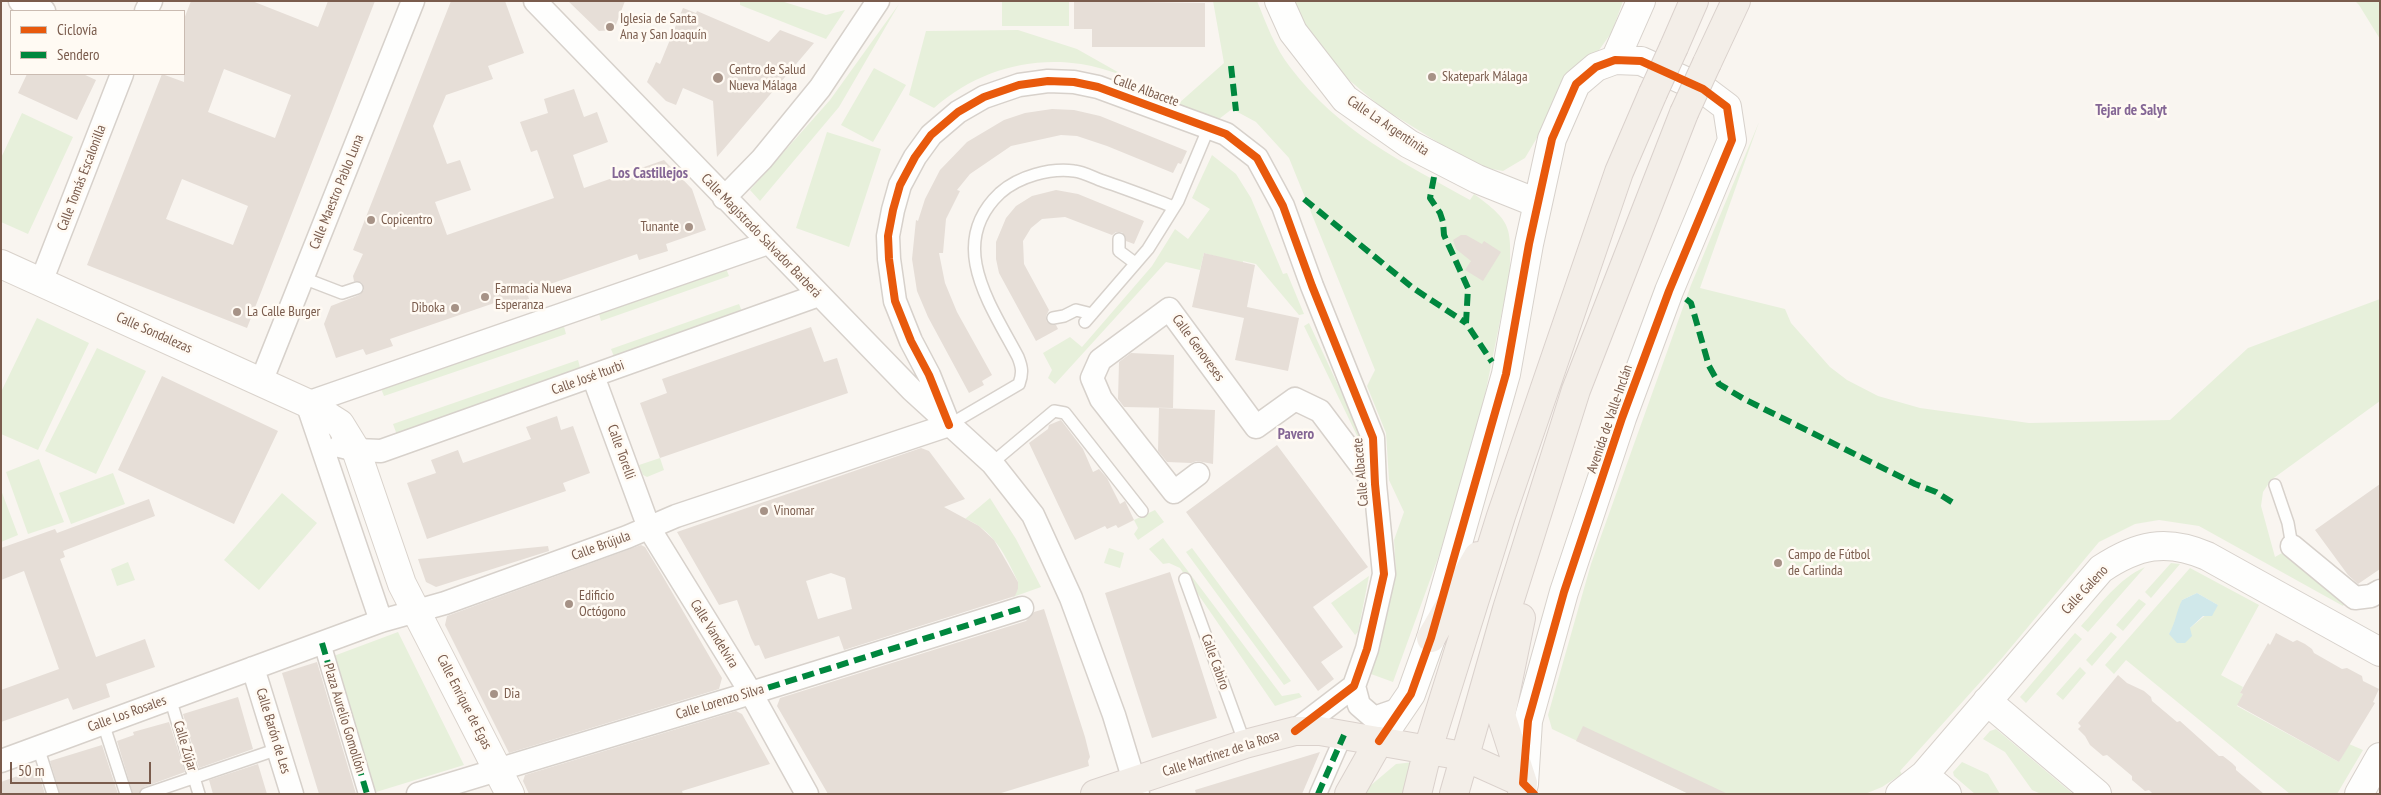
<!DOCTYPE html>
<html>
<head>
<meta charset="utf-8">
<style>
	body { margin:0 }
	#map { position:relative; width:2381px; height:795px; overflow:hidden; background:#f9f5f0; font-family:"PT Sans Narrow",sans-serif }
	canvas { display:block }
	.frame { position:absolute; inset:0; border:2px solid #7a5c4d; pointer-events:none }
	.legend { position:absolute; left:10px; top:10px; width:175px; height:65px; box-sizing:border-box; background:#fffaf3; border:1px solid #cabbb1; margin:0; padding:6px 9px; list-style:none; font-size:15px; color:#7a5c4d }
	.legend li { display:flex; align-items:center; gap:10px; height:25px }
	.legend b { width:25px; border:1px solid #cabbb1 }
	.scale { position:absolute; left:10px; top:762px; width:141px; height:22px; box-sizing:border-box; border:2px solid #7a5c4d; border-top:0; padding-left:6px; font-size:15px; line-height:18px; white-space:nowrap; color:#7a5c4d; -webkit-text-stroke:4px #fffaf3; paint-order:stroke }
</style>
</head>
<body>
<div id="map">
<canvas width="2381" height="795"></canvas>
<div class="frame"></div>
<ul class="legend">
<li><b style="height:6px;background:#e8590c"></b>Ciclovía</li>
<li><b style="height:6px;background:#00873e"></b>Sendero</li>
</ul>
<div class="scale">50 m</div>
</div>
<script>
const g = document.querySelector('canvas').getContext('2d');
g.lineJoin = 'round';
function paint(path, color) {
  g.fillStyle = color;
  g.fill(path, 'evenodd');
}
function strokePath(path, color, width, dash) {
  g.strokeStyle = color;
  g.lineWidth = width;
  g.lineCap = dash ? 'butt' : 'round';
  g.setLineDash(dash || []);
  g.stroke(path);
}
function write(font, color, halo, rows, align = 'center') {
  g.font = font + ' "PT Sans Narrow",sans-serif';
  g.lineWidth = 5;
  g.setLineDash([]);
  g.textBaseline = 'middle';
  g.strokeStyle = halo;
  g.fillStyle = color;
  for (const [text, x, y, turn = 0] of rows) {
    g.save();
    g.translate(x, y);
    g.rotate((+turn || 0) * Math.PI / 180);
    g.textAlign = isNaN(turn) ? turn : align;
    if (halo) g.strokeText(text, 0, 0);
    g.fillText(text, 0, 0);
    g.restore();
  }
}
paint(new Path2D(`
	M740,1H781L826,15L845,10L826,39L740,5Z
	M1002,1H1069V26H1002Z
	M1213,1H1257C1266,23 1275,48 1290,67C1338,131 1402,162 1470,200L1474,194C1512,222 1511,226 1510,272L1474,449L1438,558L1393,682L1371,674L1396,572L1394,540L1404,512L1389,480L1386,433L1367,386L1375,370L1289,158L1256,122L1232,109L1219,119L1178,104L1224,63Z
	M1293,1H1623L1612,32L1541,131L1525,158L1503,171L1476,166L1381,107L1336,69L1295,9Z
	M2355,1H2380V39L2359,5Z
	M899,4L839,107L760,201L750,190L830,100Z
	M1018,30L1077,49L1123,75C1109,71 1095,66 1081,64C1027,56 975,72 934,108L909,95L926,31Z
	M874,68L906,85L873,142L841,125Z
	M22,113L73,137L28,234L1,222V158Z
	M1759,122L1700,288L1785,309L1791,323L1830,367L1847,380L1878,396L1920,408L2029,423L2170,420L2248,348L2380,299V401L2271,480L2263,492L2261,506L2275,557L2282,553L2347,600L2343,606L2199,526L2159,520L2135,524L2099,542L2002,658L1900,771L1902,774L1882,787L1865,794H1689L1552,729L1548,715L1591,564L1691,285Z
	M827,132L881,149L849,247L796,228Z
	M1212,155L1236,174L1251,198L1283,274L1287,273L1304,314L1299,315L1256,264L1243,261V264L1204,253L1200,270L1166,262L1055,384L1048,378L1052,370L1043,353L1070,337L1082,347L1152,266L1175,229L1188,239L1210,209L1192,198Z
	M725,266L729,276L601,321L598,310Z
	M739,304L743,314L615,359L611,349Z
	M37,318L89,343L38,450L1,434V392Z
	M563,323L566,334L384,396L380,386Z
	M1309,323L1366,445L1362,446L1304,326Z
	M97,348L146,371L96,474L45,451Z
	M578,360L581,371L397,435L393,424Z
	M660,458L664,470L647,477L643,475L639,465Z
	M39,459L64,522L28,534L6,472Z
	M113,473L125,504L71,524L59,493Z
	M1,490L18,535L1,542Z
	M282,493L317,523L259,590L224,560Z
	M990,498L1016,539L1041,587L1013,597L1018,589V582C1006,556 993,529 965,519Z
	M1155,510L1164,522L1138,540L1134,534L1138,528L1134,520Z
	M1163,538L1282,696L1299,693L1302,697L1275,706L1180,568L1169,563L1163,564L1149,549Z
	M1109,548L1124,553L1120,568L1104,563Z
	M1192,548L1291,681L1284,685L1186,552Z
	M128,562L135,580L117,586L111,569Z
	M2171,563L2180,564L2151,598L2145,592Z
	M2145,567L2088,632L2081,626C2101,604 2118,579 2145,567Z
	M2190,568L2259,605L2221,675L2243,687L2240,693L2243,694L2237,706L2339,762L2349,744L2363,750L2337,794H2290L2126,660L2114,674L2105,665ZM2197,593L2218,605L2190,628L2169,634L2177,620L2182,600Z
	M1369,576L1358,632L1355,635L1331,603Z
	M2139,599L2146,604L2123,631L2116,625Z
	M398,632L464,765L373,793L331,657Z
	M2111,632L2117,637L2092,666L2086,660Z
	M2075,633L2082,639L2026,703L2020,697Z
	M2080,667L2086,673L2063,700L2056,694Z
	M1996,729L2073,794H2041L2032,790L2005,752L1983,739L1990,731Z
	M1414,762L1406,794H1366L1370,786L1396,764Z
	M1962,762L1988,774L2000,794H1975L1954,776L1953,772Z`), '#e7f0db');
paint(new Path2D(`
	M2197,593L2218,605L2212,616H2203L2190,628L2192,636L2185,643H2177L2169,634C2176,622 2176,612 2182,600Z`), '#d0e8ea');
paint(new Path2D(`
	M191,1H252L318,27L328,1H375L247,328L87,265L162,74L184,82V19ZM224,69L291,95L275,138L208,112ZM182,179L248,206L233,245L166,219Z
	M451,1H505L524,53L488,66L493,79L446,95L433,126L447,164L460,160L471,190L435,202L447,235L554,198L537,150L531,152L520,122L548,113L544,99L574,89L584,117L597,112L608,142L573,155L584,188L664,160L692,189L706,230L666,244L668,251L639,260L637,254L527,292L529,299L512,305L502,308L500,301L390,339L393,346L366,355L363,349L336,358L324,324L331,306L359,295L364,290L362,283L354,281L353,276L363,254L353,250Z
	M568,1H625L614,30L599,31Z
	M1074,1L1205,3V47H1092V29H1074Z
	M683,8L696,13L697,11L769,42L780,30L814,43L717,157L713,101L683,88L676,105L666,101L647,82L656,62L660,64Z
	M27,74H83L96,80L77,120L18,93Z
	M1052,109L1074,110L1100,116L1187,151L1181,164L1178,163L1173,173L1107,146L1077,136L1061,135L1011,146L970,174L957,190L960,191L946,219L943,253H939L945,283L957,312L992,375L982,381L984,385L969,393L928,317L917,291L912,259L916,220L918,221L925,199L940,170L967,142L1004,120L1025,113Z
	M1056,190L1078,194L1144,221L1134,244L1126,241L1122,232H1116L1112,235L1065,217L1042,219L1031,228L1023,241L1024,264L1049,310L1046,316L1047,322L1056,325L1058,329L1036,341L999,273L996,259V242L1006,218L1016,206L1032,196Z
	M1461,235H1466L1482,244L1484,241L1501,252L1483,281L1465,270L1471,261L1456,249L1453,240Z
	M1204,253L1255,265L1247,307L1299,318L1288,371L1235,360L1244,318L1192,307Z
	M811,327L824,362L837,358L848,393L660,458L640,403L667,393L662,379Z
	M1131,353L1174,355L1173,408L1124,407L1118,399L1119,362Z
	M162,376L278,431L234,524L118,470Z
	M1159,408L1215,410L1213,464L1197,461L1191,463L1167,462L1158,451Z
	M557,416L561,430L573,426L590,473L563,483L566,491L427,539L407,483L436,473L431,460L458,450L463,463L531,439L526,427Z
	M1061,420L1083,449L1093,472L1099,469L1107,478L1120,504L1125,501L1134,520L1118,528L1116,525L1107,529L1105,526L1075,540L1029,443L1048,429L1049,425Z
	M1277,445L1368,567L1313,607L1343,647L1321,662L1334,679L1318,691L1186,512Z
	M921,448L929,451L965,499L944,507L979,526L994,540L1018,582V589L1015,596L844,650L839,636L765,659L759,645L755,646L751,638L737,600L719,605L677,532ZM831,573L845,578L852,609L818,619L806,581Z
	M2380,484V569L2358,584L2348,575L2315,530Z
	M149,499L155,516L63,551L65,557L60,559L96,657L145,639L155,667L106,684L110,697L73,710L68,698L1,722V690L59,669L24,571L1,580V548L55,529L57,533Z
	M641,545L645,547L662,575L722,678L719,689L509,753L445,625L447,616Z
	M548,546L549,551L436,587L426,582L418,559Z
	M1170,572L1217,718L1152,738L1105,593Z
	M1044,609L1085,737L1090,757L1088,761L1089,766L998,794H828L777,706L780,698L1026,621L1034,612Z
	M2276,633L2293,642L2297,640L2305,644L2312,649L2314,653L2342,669L2347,668L2362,676L2363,681L2379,689L2373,702L2375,703L2339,762L2237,705L2243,694L2240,693L2268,643L2270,645Z
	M317,662L356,794H319L282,673Z
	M2118,675L2127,683L2144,691L2151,697L2152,701L2177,722L2180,721L2219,756H2223L2232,763L2236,767V770L2264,794H2153L2149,790L2145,791L2132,780V776L2107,755L2103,756L2090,745L2085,736L2078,729L2081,726L2078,723Z
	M238,697L253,749L199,768L183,714Z
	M736,711L742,714L770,764L682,791L683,794H529L523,781L525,775Z
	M169,722L185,772L144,787L139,794H133L117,741L134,735L133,732Z
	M1583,726L1728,794H1689L1576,741Z
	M102,745L118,794H60L50,761Z
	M1320,752L1302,794H1196L1195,790Z
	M258,764L267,794H213L209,780Z
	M37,769L45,794H1V782Z`), '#e6ded7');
const service = new Path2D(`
	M1119,239V251L1135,263
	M303,278L342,293L357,288
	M1053,318L1064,316L1076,310L1092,314
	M1085,322L1148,249L1178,201L1209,127
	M949,425L1019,384C1023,373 1022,367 1018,357C990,304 946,244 1000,193C1019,176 1050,168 1074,171C1084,172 1094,178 1103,181C1127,189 1150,198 1174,207
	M992,463L1054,411L1065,413L1142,511
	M2275,485L2288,523L2292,546
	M1185,579L1245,744
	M170,698L199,794
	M103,723L126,794
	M38,747L53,794
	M146,794L278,749`);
const pedestrian = new Path2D(`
	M322,643L367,794
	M1318,794L1344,735`);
const minor = new Path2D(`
	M20,1L44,11
	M535,1L912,390L992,463L1033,515L1071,598L1114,715L1138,794
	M146,11L151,1
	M724,198L762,159L820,88L878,1
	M41,282L122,74
	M593,376L649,528L751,693L807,794
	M261,382L413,1
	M949,425L929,375L911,341L895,301L889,259L888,236L893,210L900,185L915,157L931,135L958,112L984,97L1019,85L1048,81L1074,82L1098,87L1226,134L1257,158L1283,206L1312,286L1373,438L1375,484L1384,574L1367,649L1354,686L1295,731
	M340,446L356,450L381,451L819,295
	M1198,474L1174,492L1101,399L1092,378L1100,360L1169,309L1256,427L1295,399L1320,411L1375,484
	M2292,546L2355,598L2371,596L2380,591
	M381,621L307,403L768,243
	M253,668L292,794
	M1354,686L1359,705L1374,718L1400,709
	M1,761L381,621L445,603L627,537L676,516L949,425
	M418,794L751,693L1022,608`);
const tertiary = new Path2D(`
	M1279,1L1293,32L1345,99L1409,144L1477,179L1537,203
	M1615,60L1641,1
	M1987,701L2097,794
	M1379,741L1411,694L1431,638L1506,374L1529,244L1552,139L1576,84L1596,67L1615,60L1641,61L1703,89L1727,107L1732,140L1669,291L1622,418L1564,592L1528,721L1524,784
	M1924,775L1947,794
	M1900,794L1924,775L2101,569C2137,545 2166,538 2207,556L2380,652
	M2359,794L2380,757`);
const secondary = new Path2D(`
	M1,264L307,403L340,424L356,450L402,584L510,794`);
const primary = new Path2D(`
	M1674,47L1694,1
	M1707,63L1736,1
	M1521,618L1501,715L1523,783L1522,794
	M1431,638L1478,556
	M1095,794L1245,744L1295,731H1320L1463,756L1523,783
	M1349,794L1379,741
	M1417,794L1428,749L1501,516L1619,172L1653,93
	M1454,794L1507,609L1576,390L1684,113`);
strokePath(service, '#d7d1cb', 14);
strokePath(pedestrian, '#d7d1cb', 19);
strokePath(minor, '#d7d1cb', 25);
strokePath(tertiary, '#d7d1cb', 30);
strokePath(secondary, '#d9d2cb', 30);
strokePath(primary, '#dad1cc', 30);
strokePath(service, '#fefefd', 11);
strokePath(pedestrian, '#fefefd', 16);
strokePath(minor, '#fefefd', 22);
strokePath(tertiary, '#fefefd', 28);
strokePath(secondary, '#fefefd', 28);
strokePath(primary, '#f3eee8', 28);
const primaryBridge = new Path2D(`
	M1653,93L1674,47
	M1684,113L1707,63`);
strokePath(primaryBridge, '#dad1cc', 30, []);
strokePath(primaryBridge, '#f3eee8', 28);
strokePath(new Path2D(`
	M1231,66L1236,111
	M1434,177L1430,198L1440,213L1443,222L1444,235L1468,288L1466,323L1492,362
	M1304,199L1413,288L1466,323
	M1686,299L1691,303L1709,366L1719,384L1744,399L1915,484L1936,492L1955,504
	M322,643L367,794
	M751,693L1022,608
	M1318,794L1344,735`), '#00873e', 6, [12, 6]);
strokePath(new Path2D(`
	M949,425L929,375L911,341L895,301L889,259L888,236L893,210L900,185L915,157L931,135L958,112L984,97L1019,85L1048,81L1074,82L1098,87L1226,134L1257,158L1283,206L1312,286L1373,438L1375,484L1384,574L1367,649L1354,686L1295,731
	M1379,741L1411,694L1431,638L1506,374L1529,244L1552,139L1576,84L1596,67L1615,60L1641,61L1703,89L1727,107L1732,140L1669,291L1622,418L1564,592L1528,721L1523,783L1534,794`), '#e8590c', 8);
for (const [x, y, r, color] of [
	[610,27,5,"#a69286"],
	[1432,77,5,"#a69286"],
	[718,78,6,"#a69286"],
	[371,220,5,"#a69286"],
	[689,227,5,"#a69286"],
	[485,297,5,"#a69286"],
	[455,308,5,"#a69286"],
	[237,312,5,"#a69286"],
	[764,511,5,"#a69286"],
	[1778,563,5,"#a69286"],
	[569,604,5,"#a69286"],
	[494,694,5,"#a69286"]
]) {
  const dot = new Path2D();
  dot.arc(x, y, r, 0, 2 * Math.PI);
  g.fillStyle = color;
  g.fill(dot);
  strokePath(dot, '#fffaf3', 2);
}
write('14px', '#7a5c4d', '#fffaf3', [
	["Iglesia de Santa",620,19],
	["Ana y San Joaquín",620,35],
	["Centro de Salud",729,70],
	["Nueva Málaga",729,86],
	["Skatepark Málaga",1442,77],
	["Copicentro",381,220],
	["Tunante",679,227,"right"],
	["Farmacia Nueva",495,289],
	["Esperanza",495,305],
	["Diboka",445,308,"right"],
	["La Calle Burger",247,312],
	["Vinomar",774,511],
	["Campo de Fútbol",1788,555],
	["de Carlinda",1788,571],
	["Edificio",579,596],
	["Octógono",579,612],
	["Dia",504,694]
], 'left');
write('14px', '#7a5c4d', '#fffaf3', [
	["Calle Albacete",1146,91,20],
	["Calle La Argentinita",1388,126,34],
	["Calle Tomás Escalonilla",82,178,-69],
	["Calle Maestro Pablo Luna",337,192,-68],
	["Calle Magistrado Salvador Barberá",761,236,46],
	["Calle Sondalezas",154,333,24],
	["Calle Genoveses",1198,348,54],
	["Calle José Iturbi",588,378,-20],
	["Avenida de Valle-Inclán",1610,419,-71],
	["Calle Torelli",621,452,70],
	["Calle Albacete",1361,472,-95],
	["Calle Brújula",601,546,-20],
	["Calle Galeno",2085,590,-47],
	["Calle Vandelvira",714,634,58],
	["Calle Cabiro",1215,662,70],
	["Calle Enrique de Egas",464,702,63],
	["Calle Lorenzo Silva",720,702,-17],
	["Calle Los Rosales",127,714,-20],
	["Plaza Aurelio Gomollón",344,718,73],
	["Calle Barón de Les",273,731,73],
	["Calle Zújar",185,746,73],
	["Calle Martínez de la Rosa",1221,754,-18]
]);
write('bold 15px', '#846695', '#fffaf3', [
	["Tejar de Salyt",2131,111],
	["Los Castillejos",650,174],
	["Pavero",1296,435]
]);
</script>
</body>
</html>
